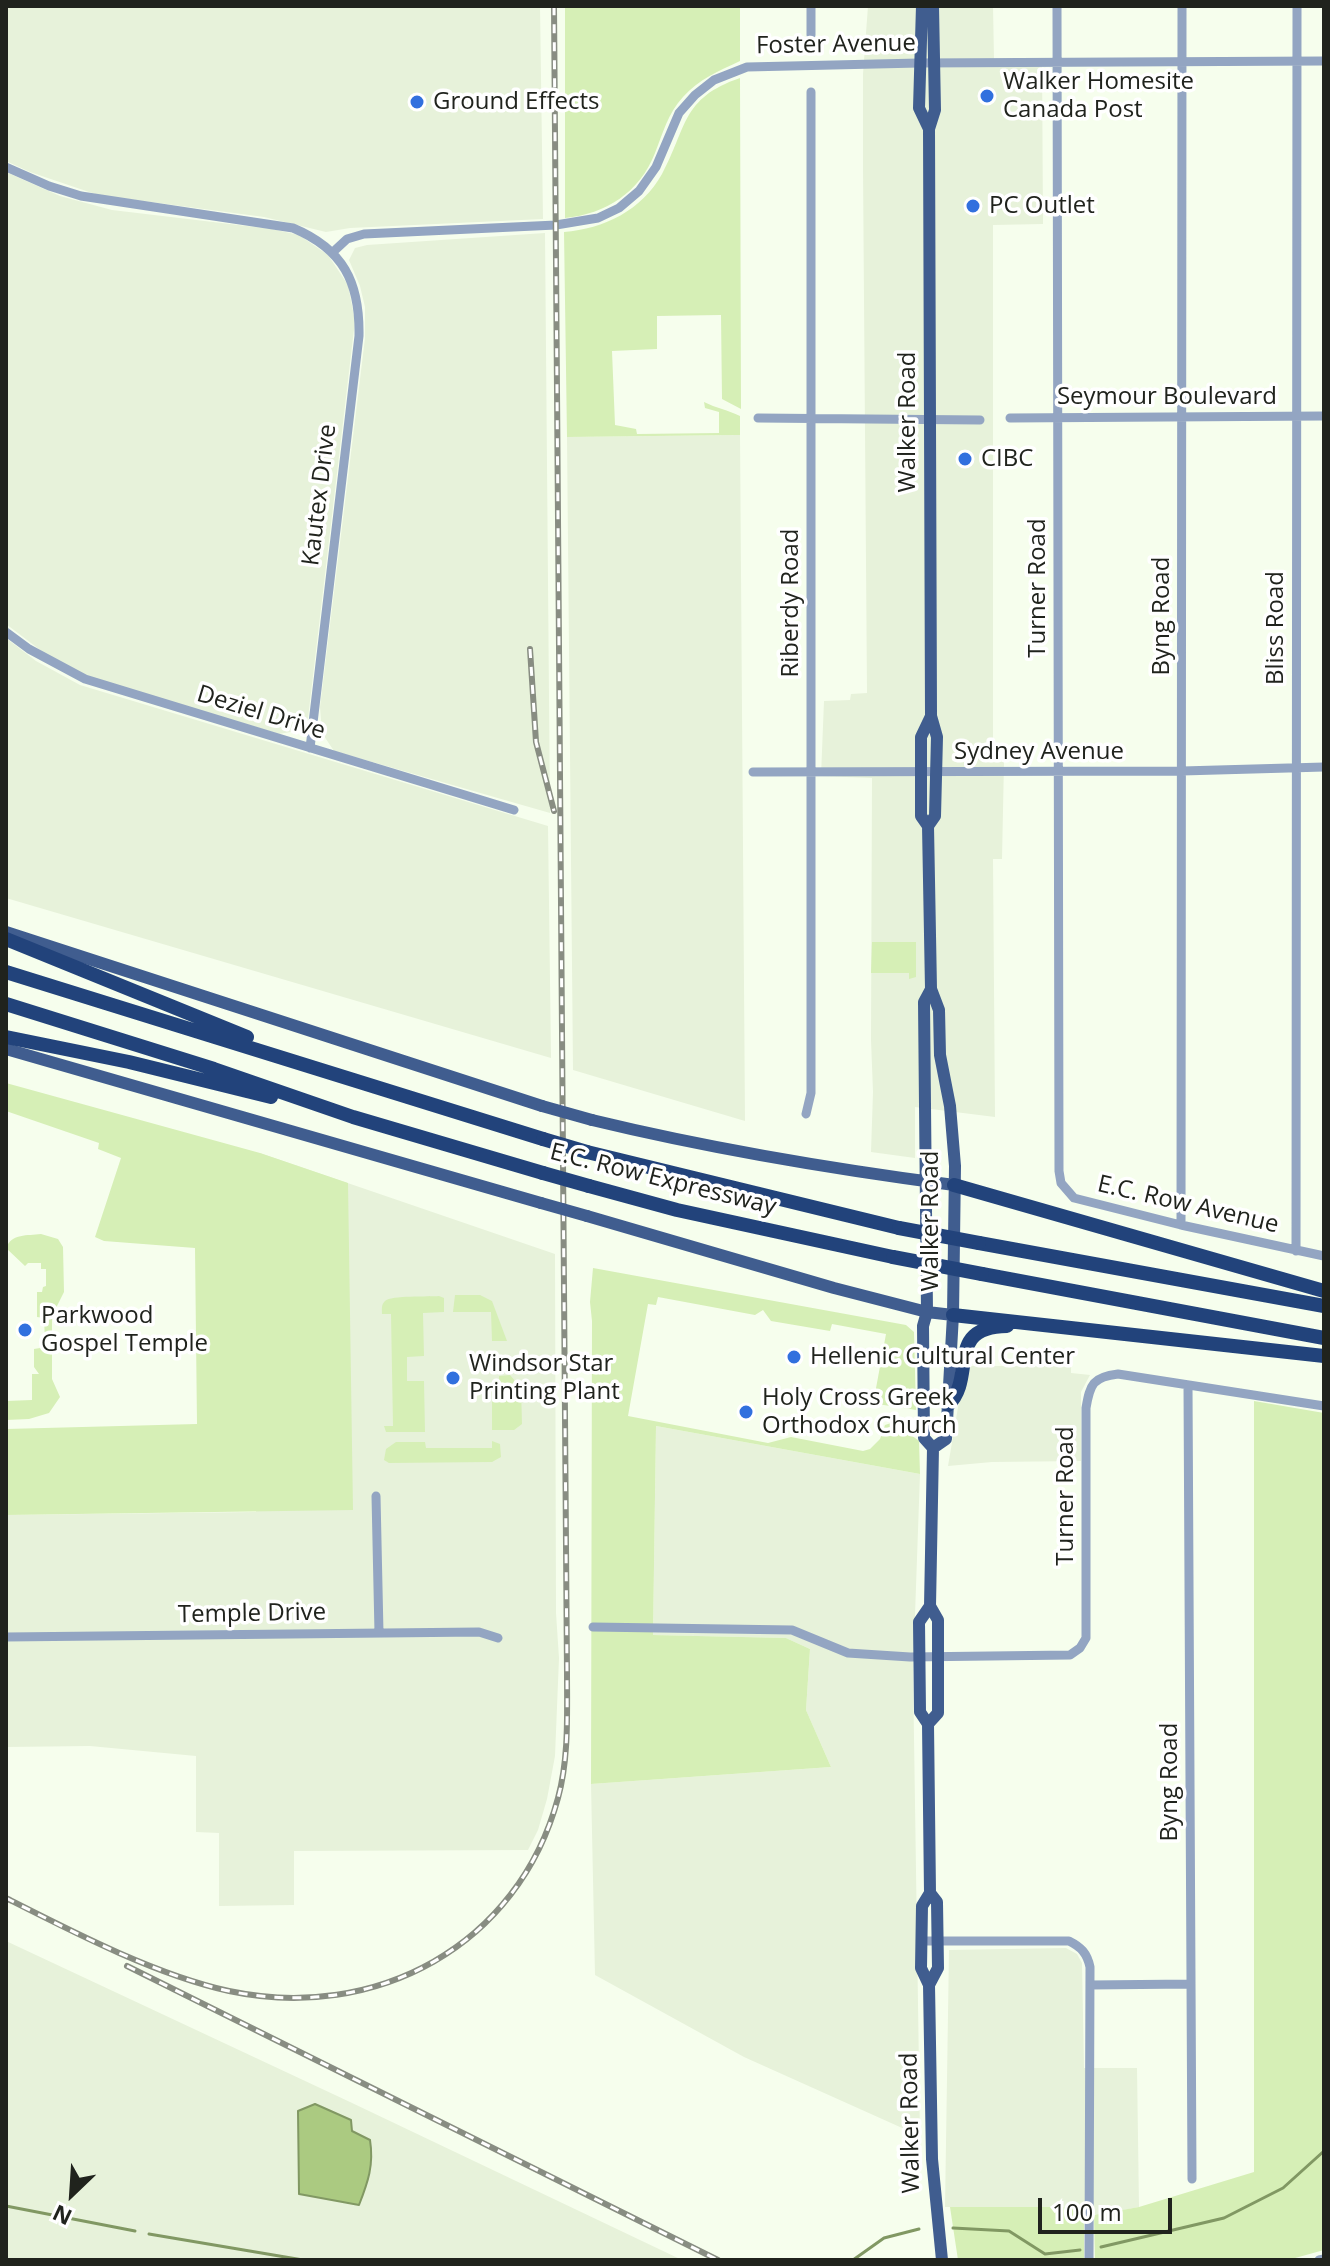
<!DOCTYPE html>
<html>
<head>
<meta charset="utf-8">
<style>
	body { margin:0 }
	#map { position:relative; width:1330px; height:2266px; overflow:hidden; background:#f6feed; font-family:"Open Sans",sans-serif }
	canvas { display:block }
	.frame { position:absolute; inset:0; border:8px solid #20231d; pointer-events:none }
	.north { position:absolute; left:32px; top:2154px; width:80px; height:80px; -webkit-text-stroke:6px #fff; paint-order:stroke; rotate:205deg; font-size:22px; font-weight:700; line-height:32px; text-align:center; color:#20231d }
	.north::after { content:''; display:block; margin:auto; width:28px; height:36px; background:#20231d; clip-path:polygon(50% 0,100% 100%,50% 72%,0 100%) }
	.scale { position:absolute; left:1038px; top:2198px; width:134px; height:36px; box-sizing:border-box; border:4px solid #20231d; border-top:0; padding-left:10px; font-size:24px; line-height:28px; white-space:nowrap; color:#20231d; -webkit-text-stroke:6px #fff; paint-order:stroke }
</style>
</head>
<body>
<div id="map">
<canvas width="1330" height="2266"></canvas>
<div class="frame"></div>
<div class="north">N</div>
<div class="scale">100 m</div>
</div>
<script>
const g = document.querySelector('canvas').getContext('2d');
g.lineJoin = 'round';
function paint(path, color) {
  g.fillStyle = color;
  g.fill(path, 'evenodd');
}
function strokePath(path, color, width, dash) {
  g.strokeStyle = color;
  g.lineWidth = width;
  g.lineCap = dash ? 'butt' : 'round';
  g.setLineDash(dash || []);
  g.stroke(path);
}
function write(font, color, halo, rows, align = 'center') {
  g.font = font + ' "Open Sans",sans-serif';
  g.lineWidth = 7;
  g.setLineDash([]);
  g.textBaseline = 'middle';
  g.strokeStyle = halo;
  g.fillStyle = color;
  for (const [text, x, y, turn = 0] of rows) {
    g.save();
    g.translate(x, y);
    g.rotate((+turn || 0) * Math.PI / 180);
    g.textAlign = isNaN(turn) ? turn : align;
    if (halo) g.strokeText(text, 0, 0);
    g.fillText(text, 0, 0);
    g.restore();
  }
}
paint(new Path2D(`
	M6,6H540L543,219L350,228L326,232L264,217L98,195L30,172L6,161Z
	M868,6H993L994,59L1042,58L1043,224L993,225V762H1004L1002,859H993L995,1117L915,1107V1158L871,1152L873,1092L871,1040L872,778L821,776L824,701L850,700L851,694L867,693L863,168V74Z
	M6,172L60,196L112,210L272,229L299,235L328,255L348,285L355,321L308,718L296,731L279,734L84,675L56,662L6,624Z
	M545,233L550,813L334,751L322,733L320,707L365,338V307L360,286L349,260L355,248L367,245Z
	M740,435L745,1121L573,1070L567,437Z
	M6,638L36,661L80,685L548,826L551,1058L6,898Z
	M260,1153L555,1254L556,1613L559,1658L555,1756L547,1799L538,1830L528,1850L294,1851V1905L219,1906V1833L196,1832V1756L90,1746L6,1747V1515L256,1512Z
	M965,1366H1071V1373L1090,1375L1081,1392V1461L992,1462L948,1466Z
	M656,1426L920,1474L913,1671L920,2136L744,2057L595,1975L591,1784L831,1767L806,1710L810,1649L786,1638L653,1635Z
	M6,1941L350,2102L682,2260H6Z
	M1066,1948L1077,1954L1082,1963L1084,2068H1137L1139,2207L1097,2215L1072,2207H945L949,1950Z`), '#e7f2da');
paint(new Path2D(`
	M565,6H740V61C719,71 699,79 683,97C668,113 663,133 655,153C640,192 606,214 565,218Z
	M740,78L741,409L722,399L721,315L657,316V349L612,351L615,425L636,429L637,434L719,433V412L705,408L704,402C716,408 728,410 740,416V435L567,437L564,232C604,229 642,210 662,174C687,128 681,98 740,78Z
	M872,942H916V977L909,979V973H871Z
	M6,1083L260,1153L348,1183L353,1510L6,1515V1429L197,1424L195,1248L104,1241L95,1237L121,1158L98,1149L99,1143L6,1111Z
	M41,1234L58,1239L63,1247L64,1292L52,1316V1379L60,1397L49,1413L29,1419L6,1420V1401L32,1400V1374H39L34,1367V1349L40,1348L45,1342L44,1318L37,1317V1292H42L43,1287L46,1286V1269H41V1263H28L25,1266L6,1248C12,1233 27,1236 41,1234Z
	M593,1268L906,1325L914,1332L916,1410L858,1401V1397L874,1399L886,1334L832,1324L830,1331L771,1321L763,1310L755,1315L658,1297L656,1305L648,1304L628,1416L768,1443L791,1437L863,1451L870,1449L880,1439L885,1425L894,1422L919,1441L920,1474L656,1426L653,1635L786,1638L810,1649L806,1710L831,1767L591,1784L592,1321L590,1302Z
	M455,1295H480L492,1301L507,1341H492L491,1312H453Z
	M439,1296L444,1298V1312L423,1313L424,1356L407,1357V1381H424L425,1432H386L384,1426H393L391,1314H382C382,1309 381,1305 385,1301C391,1295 429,1297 439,1296Z
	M510,1375L521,1388L522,1424L514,1430H492V1395L499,1394V1376Z
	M1254,1401L1324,1413V2250L1288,2260H1095L1094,2215L1139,2207L1254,2172Z
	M492,1441L500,1444L501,1457L492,1462L389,1463L384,1460L386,1449L396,1442H425L426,1448H492Z
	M950,2207H1072L1084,2210V2260H958Z`), '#d6efb6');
const water = new Path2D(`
	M315,2104L351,2120L352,2131L370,2140C374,2165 368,2182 359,2205L299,2194L298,2111Z`);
paint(water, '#abca81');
strokePath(water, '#819863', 2);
strokePath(new Path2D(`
	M6,2206L135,2231
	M953,2228L1009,2231L1045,2254L1080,2250
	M149,2234L303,2260
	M1101,2247L1224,2218L1283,2188L1324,2151
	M853,2260L884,2238L919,2229`), '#819863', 3);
strokePath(new Path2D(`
	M811,6V35
	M1057,6L1059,1171L1061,1183L1074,1198L1181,1225L1324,1256
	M6,167L49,186L81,196L293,228C343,249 360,282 359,336L310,748
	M333,252L347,239L364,234L556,225L598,218L619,208L639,191L656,167L679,113L695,95L714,80L747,67L919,63L1324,61
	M758,418L980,420
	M1010,418L1324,416
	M6,632L29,649L85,679L514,810
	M753,772L1182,771L1324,767
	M806,1114L811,1093V92
	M1181,1225L1182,6
	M1296,1251L1297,6
	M1188,1385L1192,2179
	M376,1496L379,1633
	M593,1627L792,1630L848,1653L910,1657L1070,1655L1080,1648L1086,1638V1408C1090,1384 1093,1377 1118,1374L1324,1406
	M6,1637L479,1632L498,1638
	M922,1941H1069C1081,1947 1087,1953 1090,1967L1089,2260
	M1090,1985L1191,1984
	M1319,2260L1324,2259`), '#93a5c2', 9);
strokePath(new Path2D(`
	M922,6L919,108L929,129
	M931,716L921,737V816L928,826L931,989L939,1010L940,1055L950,1106L955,1166L953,1315L946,1439L933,1448
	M928,826L935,816L937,737L931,716L929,129L935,110L933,6
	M6,932L542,1106
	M6,1049L541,1203
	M592,1120C712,1149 832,1169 954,1185
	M587,1216L834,1288L927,1312L953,1315
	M930,1606L919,1622L920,1712L928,1724L930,1893L922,1906L921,1968L929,1985L932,2159L942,2260
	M928,1724L938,1713V1620L930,1606L933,1448L924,1438L923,1326L927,1312L924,1002L931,989
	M929,1985L938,1968L937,1902L930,1893`), '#405d8f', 12);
strokePath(new Path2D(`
	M6,939L247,1037
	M6,972L543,1139
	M6,1004L214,1069L353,1117L543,1173
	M6,1037L129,1062L271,1097
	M587,1152L899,1228
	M954,1185L1324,1291
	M589,1186L677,1210L893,1257
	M979,1243L1324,1306
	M982,1274L1324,1338
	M953,1315L1324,1356
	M948,1405C977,1377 944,1327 1007,1326`), '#22437b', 14);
const rail = new Path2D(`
	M530,649L536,742L554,811
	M6,1898C73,1932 156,1975 229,1991C376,2022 518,1946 558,1798C569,1758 567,1714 567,1672L554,6
	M127,1966L718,2260`);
strokePath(rail, '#888d82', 6);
strokePath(rail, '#fff', 3, [9]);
strokePath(new Path2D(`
	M542,1106L592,1120
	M541,1203L587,1216`), '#405d8f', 12);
strokePath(new Path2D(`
	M543,1139L587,1152
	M543,1173L589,1186
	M899,1228L979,1243
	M893,1257L982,1274`), '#22437b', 14);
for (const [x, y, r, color] of [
	[987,96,8,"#3170de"],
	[417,102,8,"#3170de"],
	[973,206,8,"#3170de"],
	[965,459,8,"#3170de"],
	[25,1330,8,"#3170de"],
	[794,1357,8,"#3170de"],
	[453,1378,8,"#3170de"],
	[746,1412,8,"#3170de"]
]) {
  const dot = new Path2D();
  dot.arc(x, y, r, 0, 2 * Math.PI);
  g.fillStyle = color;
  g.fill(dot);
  strokePath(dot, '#fff', 3);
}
write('24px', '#20231d', '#fff', [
	["Foster Avenue",836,45,-1],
	["Seymour Boulevard",1167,397],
	["Walker Road",908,422,-90],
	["Kautex Drive",320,495,-83],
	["Turner Road",1038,588,-90],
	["Riberdy Road",791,603,-90],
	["Byng Road",1162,616,-90],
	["Bliss Road",1276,628,-90],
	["Deziel Drive",261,713,17],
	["Sydney Avenue",1039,752],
	["E.C. Row Expressway",663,1180,14],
	["E.C. Row Avenue",1188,1205,13],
	["Walker Road",931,1221,-90],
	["Turner Road",1066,1496,-90],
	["Temple Drive",252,1614,-1],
	["Byng Road",1170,1782,-90],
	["Walker Road",911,2123,-91]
]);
write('24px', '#20231d', '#fff', [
	["Walker Homesite",1003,82],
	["Canada Post",1003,110],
	["Ground Effects",433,102],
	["PC Outlet",989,206],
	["CIBC",981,459],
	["Parkwood",41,1316],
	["Gospel Temple",41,1344],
	["Hellenic Cultural Center",810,1357],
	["Windsor Star",469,1364],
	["Printing Plant",469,1392],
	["Holy Cross Greek",762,1398],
	["Orthodox Church",762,1426]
], 'left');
</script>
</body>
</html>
